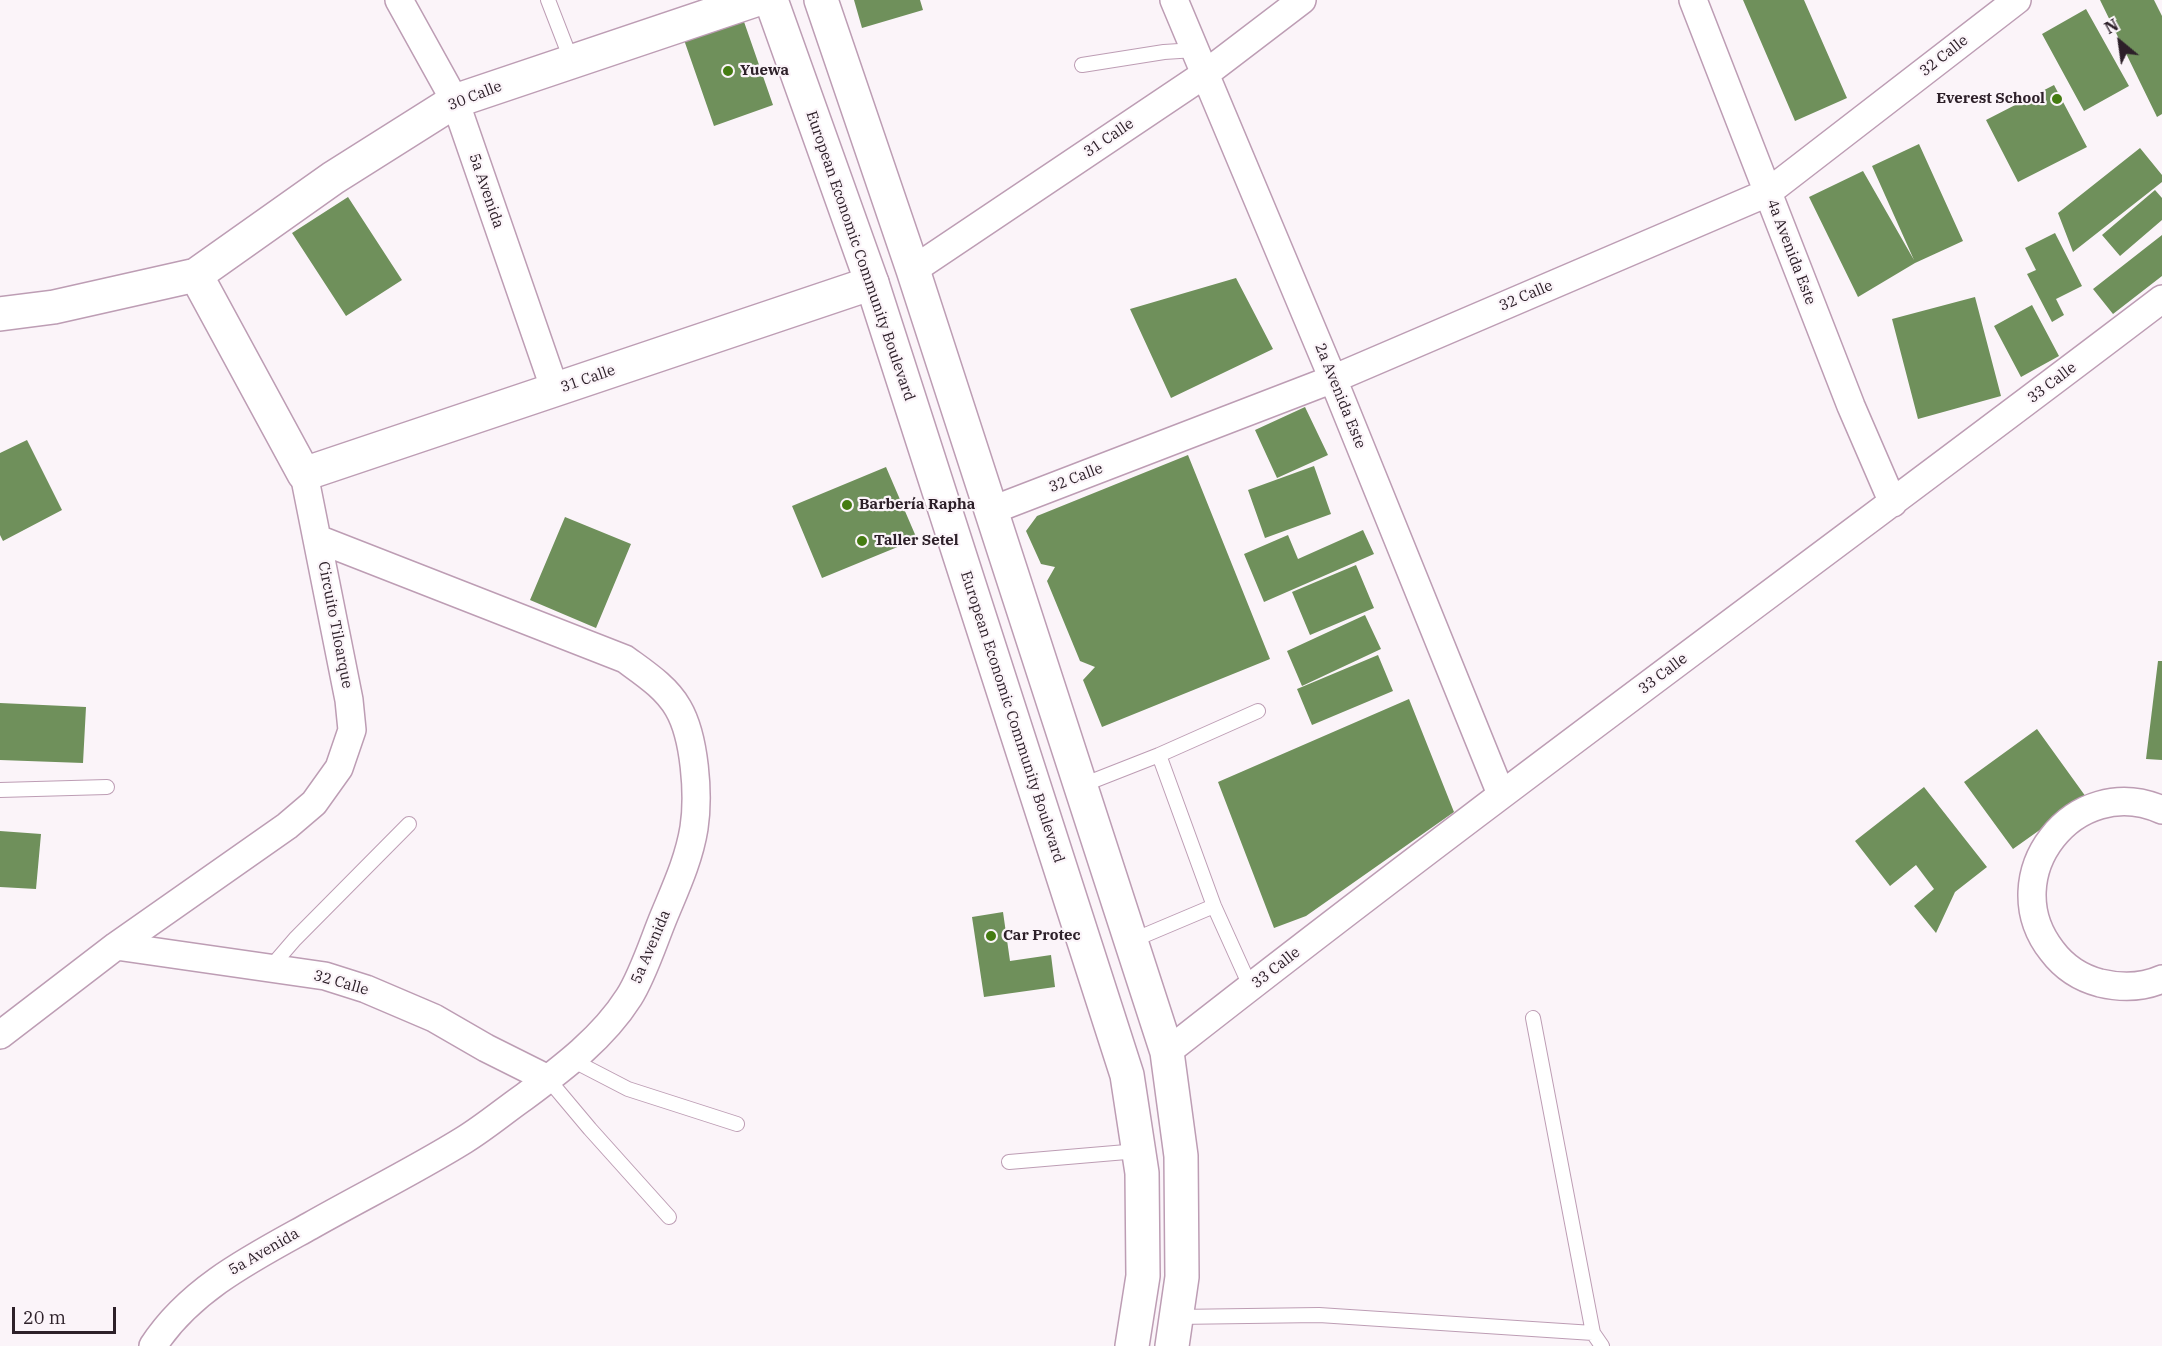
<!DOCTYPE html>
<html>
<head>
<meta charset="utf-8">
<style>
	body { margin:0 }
	#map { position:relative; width:2162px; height:1346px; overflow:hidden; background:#fbf4f9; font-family:"IBM Plex Serif",serif }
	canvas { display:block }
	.north { position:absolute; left:2090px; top:12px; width:60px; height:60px; -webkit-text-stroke:4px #fbf4f9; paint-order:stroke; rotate:331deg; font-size:16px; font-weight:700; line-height:24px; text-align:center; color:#2d2029 }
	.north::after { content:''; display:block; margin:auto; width:21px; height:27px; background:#2d2029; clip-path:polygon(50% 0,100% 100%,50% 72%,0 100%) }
	.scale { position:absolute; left:12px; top:1307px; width:104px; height:27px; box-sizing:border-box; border:3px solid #2d2029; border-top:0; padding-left:8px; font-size:18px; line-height:21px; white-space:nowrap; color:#2d2029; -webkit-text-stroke:4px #fbf4f9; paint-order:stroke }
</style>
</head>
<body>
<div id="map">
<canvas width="2162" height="1346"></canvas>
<div class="north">N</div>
<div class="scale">20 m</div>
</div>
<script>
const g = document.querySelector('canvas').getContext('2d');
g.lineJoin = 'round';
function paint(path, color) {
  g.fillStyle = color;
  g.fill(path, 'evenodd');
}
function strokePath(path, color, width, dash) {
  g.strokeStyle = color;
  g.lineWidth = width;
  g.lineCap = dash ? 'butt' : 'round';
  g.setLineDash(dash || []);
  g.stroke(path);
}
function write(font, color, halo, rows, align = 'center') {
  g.font = font + ' "IBM Plex Serif",serif';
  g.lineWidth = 4.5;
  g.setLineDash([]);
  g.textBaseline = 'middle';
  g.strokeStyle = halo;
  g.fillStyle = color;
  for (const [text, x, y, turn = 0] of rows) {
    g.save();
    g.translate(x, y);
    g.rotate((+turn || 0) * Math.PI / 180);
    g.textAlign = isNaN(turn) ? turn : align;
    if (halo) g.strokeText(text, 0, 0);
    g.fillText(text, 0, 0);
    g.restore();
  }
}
paint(new Path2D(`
	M854,0H920L923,10L862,28Z
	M1743,0H1804L1847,98L1795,121Z
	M2100,0H2154L2162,16V114L2157,117Z
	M2086,9L2129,86L2084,111L2042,34Z
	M742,16L773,105L714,126L683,37Z
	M2054,85L2087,147L2018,182L1986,120Z
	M1919,144L1963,241L1915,263L1858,297L1809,197L1863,171L1914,260L1872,166Z
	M2140,148L2162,175V182L2073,252L2058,213Z
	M2155,190L2162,198V220L2120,256L2102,235Z
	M348,197L402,280L346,316L292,233Z
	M2055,233L2082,286L2056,299L2064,315L2052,322L2027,274L2036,270L2025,248Z
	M2162,235V276L2113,314L2093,289Z
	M1236,278L1273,349L1171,398L1130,309Z
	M1975,297L2001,396L1918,419L1892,319Z
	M2032,305L2059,356L2021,377L1994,326Z
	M1305,407L1328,455L1277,478L1255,430Z
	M27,440L62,510L3,541L0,535V453Z
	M1188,455L1270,659L1102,727L1083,680L1095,667L1080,661L1047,581L1055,567L1041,564L1026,531L1037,516Z
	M1314,466L1331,514L1265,538L1248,490Z
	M886,467L917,539L822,578L792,506Z
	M565,517L631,544L596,628L530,600Z
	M1363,530L1374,554L1264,602L1244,554L1288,535L1298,559Z
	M1356,565L1374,608L1310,635L1292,592Z
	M1365,615L1381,649L1302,686L1287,651Z
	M1378,655L1393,691L1312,725L1297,689Z
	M2158,661H2162V760L2146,759Z
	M1409,699L1454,812L1306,916L1274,928L1218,782Z
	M0,703L86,707L83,763L0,760Z
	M2037,729L2086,797L2013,849L1964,782Z
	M1924,787L1987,867L1955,892L1936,933L1914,906L1934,889L1916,865L1890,886L1855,841Z
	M0,831L41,834L36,889L0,887Z
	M1003,912L1010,961L1051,955L1055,987L984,997L972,917Z`), '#6f905b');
const lane = new Path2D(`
	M548,0L572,62
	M1082,65L1164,52L1195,50
	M1080,786L1159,755
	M0,790L107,787
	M1131,941L1214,906
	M270,968L295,939L409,824
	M1251,988L1214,906L1159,755L1258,711
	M1533,1018L1593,1333
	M572,1060L628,1089L737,1124
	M548,1079L590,1129L669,1217
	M1009,1162L1138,1151
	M1176,1317L1319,1315L1593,1333L1602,1346`);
const street = new Path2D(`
	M399,0L455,101L555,390
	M1174,0L1333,379L1501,794
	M1693,0L1851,406L1893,503
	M913,270L1205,74L1302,0
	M990,511L1333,379L1767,193L2017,0
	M2162,810C2075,771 1993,876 2052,951C2064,967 2081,978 2100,983C2121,988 2142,988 2162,979
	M116,946L325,976L366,989L434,1018L486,1048L548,1079
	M0,1035L116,946L287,826L314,803L339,768L352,730L349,700L304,474
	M1167,1052C1494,795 1831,551 2162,299
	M153,1346C190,1289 252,1258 310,1226C361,1197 414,1171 464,1140C485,1127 504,1111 524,1097C563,1068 603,1038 629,997C643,975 654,940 664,916C676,887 689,859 694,828C699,795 695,737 678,708C666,687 644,673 625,659L318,539`);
const secondary = new Path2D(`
	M196,275L304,474L872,283
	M0,314L54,307L196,275L333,178L455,101L755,0`);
const primary = new Path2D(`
	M771,0L872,283L1127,1075L1142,1173L1143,1276L1132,1346
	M821,0L913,270L1167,1052L1181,1156L1182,1277L1172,1346`);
strokePath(lane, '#bd9db4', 16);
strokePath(street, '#bd9db4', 30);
strokePath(secondary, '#bd9db4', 36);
strokePath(primary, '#bd9db4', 36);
strokePath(lane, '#fff', 14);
strokePath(street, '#fff', 27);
strokePath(secondary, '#fff', 33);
strokePath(primary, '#fff', 33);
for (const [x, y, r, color] of [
	[728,71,6,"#457c12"],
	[2057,99,6,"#457c12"],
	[847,505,6,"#457c12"],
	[862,541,6,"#457c12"],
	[991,936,6,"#457c12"]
]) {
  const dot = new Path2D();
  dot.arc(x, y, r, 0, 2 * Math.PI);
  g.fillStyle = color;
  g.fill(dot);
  strokePath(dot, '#fbf4f9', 2);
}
write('15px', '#2d2029', '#fbf4f9', [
	["32 Calle",1944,56,-38],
	["30 Calle",475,96,-21],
	["31 Calle",1109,138,-34],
	["5a Avenida",486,191,71],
	["4a Avenida Este",1791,252,69],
	["European Economic Community Boulevard",860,256,71],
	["32 Calle",1526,296,-23],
	["31 Calle",588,379,-19],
	["33 Calle",2052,383,-37],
	["2a Avenida Este",1340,396,68],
	["32 Calle",1076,478,-21],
	["Circuito Tiloarque",335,625,79],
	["33 Calle",1663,674,-37],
	["European Economic Community Boulevard",1012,717,72],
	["5a Avenida",651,947,-67],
	["33 Calle",1276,968,-38],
	["32 Calle",341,983,16],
	["5a Avenida",264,1252,-30]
]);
write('bold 15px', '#2d2029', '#fbf4f9', [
	["Yuewa",740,71],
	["Everest School",2045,99,"right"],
	["Barbería Rapha",859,505],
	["Taller Setel",874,541],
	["Car Protec",1003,936]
], 'left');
</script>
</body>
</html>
